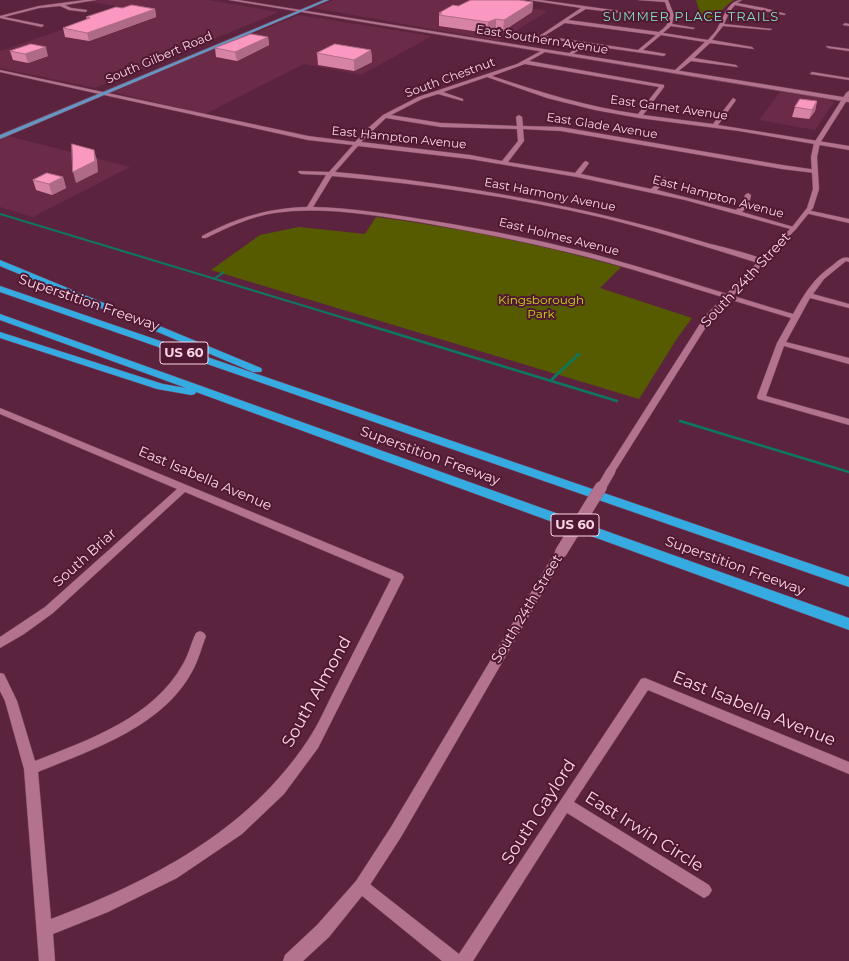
<!DOCTYPE html>
<html>
<head>
<meta charset="utf-8">
<style>
	body { margin:0 }
	canvas { display:block; background:#5c233e }
</style>
</head>
<body>
<canvas width="849" height="961"></canvas>
<script>
const g = document.querySelector('canvas').getContext('2d');
g.lineJoin = 'round';
function paint(path, color) {
  g.fillStyle = color;
  g.fill(path, 'evenodd');
}
function strokePath(path, color, width, dash) {
  g.strokeStyle = color;
  g.lineWidth = width;
  g.lineCap = dash ? 'butt' : 'round';
  g.setLineDash(dash || []);
  g.stroke(path);
}
function write(font, color, halo, rows, align = 'center') {
  g.font = font + ' Montserrat,sans-serif';
  g.lineWidth = 4;
  g.setLineDash([]);
  g.textBaseline = 'middle';
  g.strokeStyle = halo;
  g.fillStyle = color;
  for (const [text, x, y, turn = 0] of rows) {
    g.save();
    g.translate(x, y);
    g.rotate((+turn || 0) * Math.PI / 180);
    g.textAlign = isNaN(turn) ? turn : align;
    if (halo) g.strokeText(text, 0, 0);
    g.fillText(text, 0, 0);
    g.restore();
  }
}
paint(new Path2D(`
	M82,0H209L279,12L95,88L0,68V51L126,8Z
	M334,0H474L548,11L499,41L314,8Z
	M299,15L432,36L361,75L304,64L205,114L113,92L202,54Z
	M780,92L827,99L834,102L815,130L759,120Z
	M8,136L130,167L33,217L0,207V140Z`), '#6a2a48');
paint(new Path2D(`
	M696,0H734C726,5 720,11 717,20L702,19Z
	M376,217C459,228 540,244 621,267L600,288L692,318L678,337L639,399L211,270L260,235L299,227L365,234Z`), '#565b00');
strokePath(new Path2D(`
	M0,214L354,321
	M214,279L224,272`), '#0c7862', 2);
strokePath(new Path2D(`
	M351,320L617,401
	M550,381L579,354
	M680,421L849,472`), '#0c7862', 2.5);
const minor = new Path2D(`
	M85,0H96L65,5L71,8L87,10L86,12L69,10L60,6L39,8L4,17L44,25L42,27L0,18V16L39,6Z
	M529,0H540L620,11L669,14L665,2L638,0H668L674,15L672,24L695,28L693,29L671,26L663,33L708,40C711,36 716,32 718,27C724,17 728,0 742,0L737,3L764,8L786,14L784,15L735,5L730,11L724,24L772,29L770,30L723,26L712,40L752,47L754,49L710,43L694,58L736,65L738,67L691,61L676,73L674,71L705,42L661,35L643,50L666,54L664,56L586,45L570,56L568,54L582,44L538,37L581,8ZM586,9L620,13L669,16C669,25 665,27 659,32L568,20ZM565,23L656,35L638,50L544,36Z
	M845,23L849,24V26L843,25Z
	M826,46L849,49V51L828,48Z
	M543,50L545,52L529,61L664,85V87L643,115L713,124L733,98L736,100L718,125L849,146V150L739,131L639,118L595,110L547,98L487,77L443,92L463,99V101L438,94L422,99L391,115L441,123L517,126L516,117L519,115L522,117L523,126L561,127L782,165L817,170V172L815,173L782,169L561,131L523,129L524,141L508,162L575,173L584,162L586,161L589,163L581,174L651,189L664,177L667,179L657,190L736,210L743,203L745,195L748,193L751,195L749,204L742,212L797,228L794,230L685,200L577,177L470,159L358,146L335,172C462,184 585,206 707,243C718,246 758,255 765,261L761,263H758C707,247 656,231 604,218C515,197 424,184 332,176L313,207C352,208 389,214 427,220C489,230 551,242 611,259C672,276 732,296 793,314C805,293 813,279 833,265C838,261 842,256 849,258V262L846,261L824,279L813,294L849,304V308L810,298L786,342L849,358V364L784,346L766,396L849,419V425L758,399L757,397L777,343L791,318C729,300 668,279 606,262C544,245 482,233 419,222C371,215 322,206 274,213C250,217 228,227 206,238H202V236C236,218 268,208 307,207L326,175L301,174L298,172L299,171L329,172L353,145L308,140L0,72V70L308,136L355,142L367,129L383,115L418,97L517,64ZM525,64L659,87L638,114C587,107 540,92 492,76ZM386,118L441,127L517,129L518,141L502,161L470,155L361,142Z
	M812,72L849,78V80L810,74Z
	M807,210L849,219V223L805,213V211Z
	M0,408L402,574L404,577L318,748L284,794L242,834L177,878L108,912L53,934L55,961H39L24,769L5,701L0,691V673L4,674L17,701L35,761C90,739 153,718 183,664C189,654 191,643 196,633L200,631L204,633L206,636C202,646 199,658 194,668C165,726 94,749 38,772L51,919C151,881 247,832 308,740C319,724 327,704 336,687C354,651 373,615 391,579L185,492L53,613L24,634L0,648V637L45,607L177,489L0,414Z
	M645,678L849,762V774L648,690L574,802L709,885L712,890L709,895L704,898L699,895L567,813L473,961H442L356,891L353,886L356,881L361,878L366,881L459,954L641,679Z`);
const tertiary = new Path2D(`
	M849,91V97L820,143L817,157L819,189L813,208L796,229L711,319L614,473H608L606,471L705,316L792,227L807,208L813,189L811,157L814,143L846,93Z
	M561,548L565,549L566,552L401,837L366,891L329,937L303,961H283L285,955L317,925L356,881L391,827L557,549Z`);
const secondary = new Path2D(`
	M229,0H238L849,98V102Z`);
const primary = new Path2D(`
	M324,0H329L0,139V135Z`);
const motorway = new Path2D(`
	M0,260L261,368L262,370L261,372H253L0,266Z
	M0,286L849,577V587L0,292Z
	M0,314L849,618V630L196,392L195,394L191,395L157,389L0,338V332L163,384L186,388L0,320Z`);
strokePath(minor, '#77455e', 1);
strokePath(tertiary, '#77455e', 1);
strokePath(secondary, '#77455e', 1);
strokePath(primary, '#77455e', 1);
strokePath(motorway, '#77455e', 1);
paint(minor, '#b3728d');
paint(tertiary, '#b3728d');
paint(secondary, '#b3728d');
paint(primary, '#6794c0');
paint(motorway, '#35abe2');
const tertiaryBridgeFar1 = new Path2D(`
	M601,488L611,471`);
const tertiaryBridge = new Path2D(`
	M561,552L601,487`);
strokePath(tertiaryBridgeFar1, '#77455e', 10, []);
strokePath(tertiaryBridge, '#77455e', 12, []);
strokePath(tertiaryBridgeFar1, '#b3728d', 9);
strokePath(tertiaryBridge, '#b3728d', 12);
paint(new Path2D(`
	M533,2L532,12L503,31L496,30L487,33L439,26V13Z
	M122,8L155,9L156,17L89,41L65,37L63,28L87,19L86,17Z
	M268,37L269,45L237,61L216,57L215,48Z
	M371,50L372,62L354,71L318,65L317,53Z
	M10,51L48,56L28,63L13,60Z
	M817,101L815,111L809,119L792,117L795,107Z
	M63,177L66,188L52,195L36,190L33,180Z`), '#d783a6');
paint(new Path2D(`
	M533,2L532,12L503,31L504,20Z
	M155,9L156,17L153,18L89,41L87,33Z
	M496,19V30L487,33L488,22Z
	M268,37L269,45L237,61L235,52Z
	M46,47L48,56L28,63L25,54Z
	M371,50L372,62L354,71V60Z
	M817,101L815,111L809,119L812,110Z
	M94,150L97,160L98,172L76,183L73,172Z
	M63,177L66,188L52,195L49,184Z`), '#af6a87');
const building = new Path2D(`
	M471,0H519L533,2L504,20L496,19L488,22L439,15L442,13H439L453,5L458,6Z
	M132,5L155,9L87,33L63,28L90,18L86,17L116,7L122,8Z
	M251,34L268,37L235,52L215,48Z
	M31,44L46,47L25,54L10,51Z
	M335,44L371,50L354,60L317,53Z
	M800,99L817,101L812,110L795,107Z
	M72,144L94,150L95,161L73,172Z
	M47,173L63,177L49,184L33,180Z`);
paint(building, '#fa98c1');
strokePath(building, '#af6a87', 1);
write('12px', '#fbd6e4', '#501833', [
	["East Southern Avenue",542,40,9],
	["South Gilbert Road",159,58,-23],
	["South Chestnut",450,78,-20],
	["East Garnet Avenue",669,108,8],
	["East Glade Avenue",602,126,9],
	["East Hampton Avenue",399,138,6],
	["East Harmony Avenue",550,195,11],
	["East Hampton Avenue",718,197,15],
	["East Holmes Avenue",559,237,14]
]);
write('12px', '#ceda0f', '#501833', [
	["Kingsborough",541,300],
	["Park",541,314]
]);
g.letterSpacing = '1px';
write('13px', '#7fe0c5', '#501833', [
	["SUMMER PLACE TRAILS",691,17]
]);
g.letterSpacing = '0px';
for (const [x, y, w] of [
	[184,353,48],
	[575,525,48]
]) {
  const box = new Path2D();
  box.roundRect(x - w / 2, y - 11, w, 22, 3);
  g.fillStyle = '#501833';
  g.fill(box);
  strokePath(box, '#fbd6e4', 1);
}
write('bold 13px', '#fbd6e4', null, [
	["US 60",184,353],
	["US 60",575,525]
]);
write('14px', '#fbd6e4', '#501833', [
	["South 24th Street",746,280,-47],
	["Superstition Freeway",89,303,19],
	["Superstition Freeway",430,456,20],
	["East Isabella Avenue",205,479,23],
	["South Briar",85,558,-42],
	["Superstition Freeway",735,566,20],
	["South 24th Street",527,609,-59]
]);
write('17px', '#fbd6e4', '#501833', [
	["South Almond",317,692,-61],
	["East Isabella Avenue",754,709,22],
	["South Gaylord",539,812,-57],
	["East Irwin Circle",644,832,32]
]);
</script>
</body>
</html>
